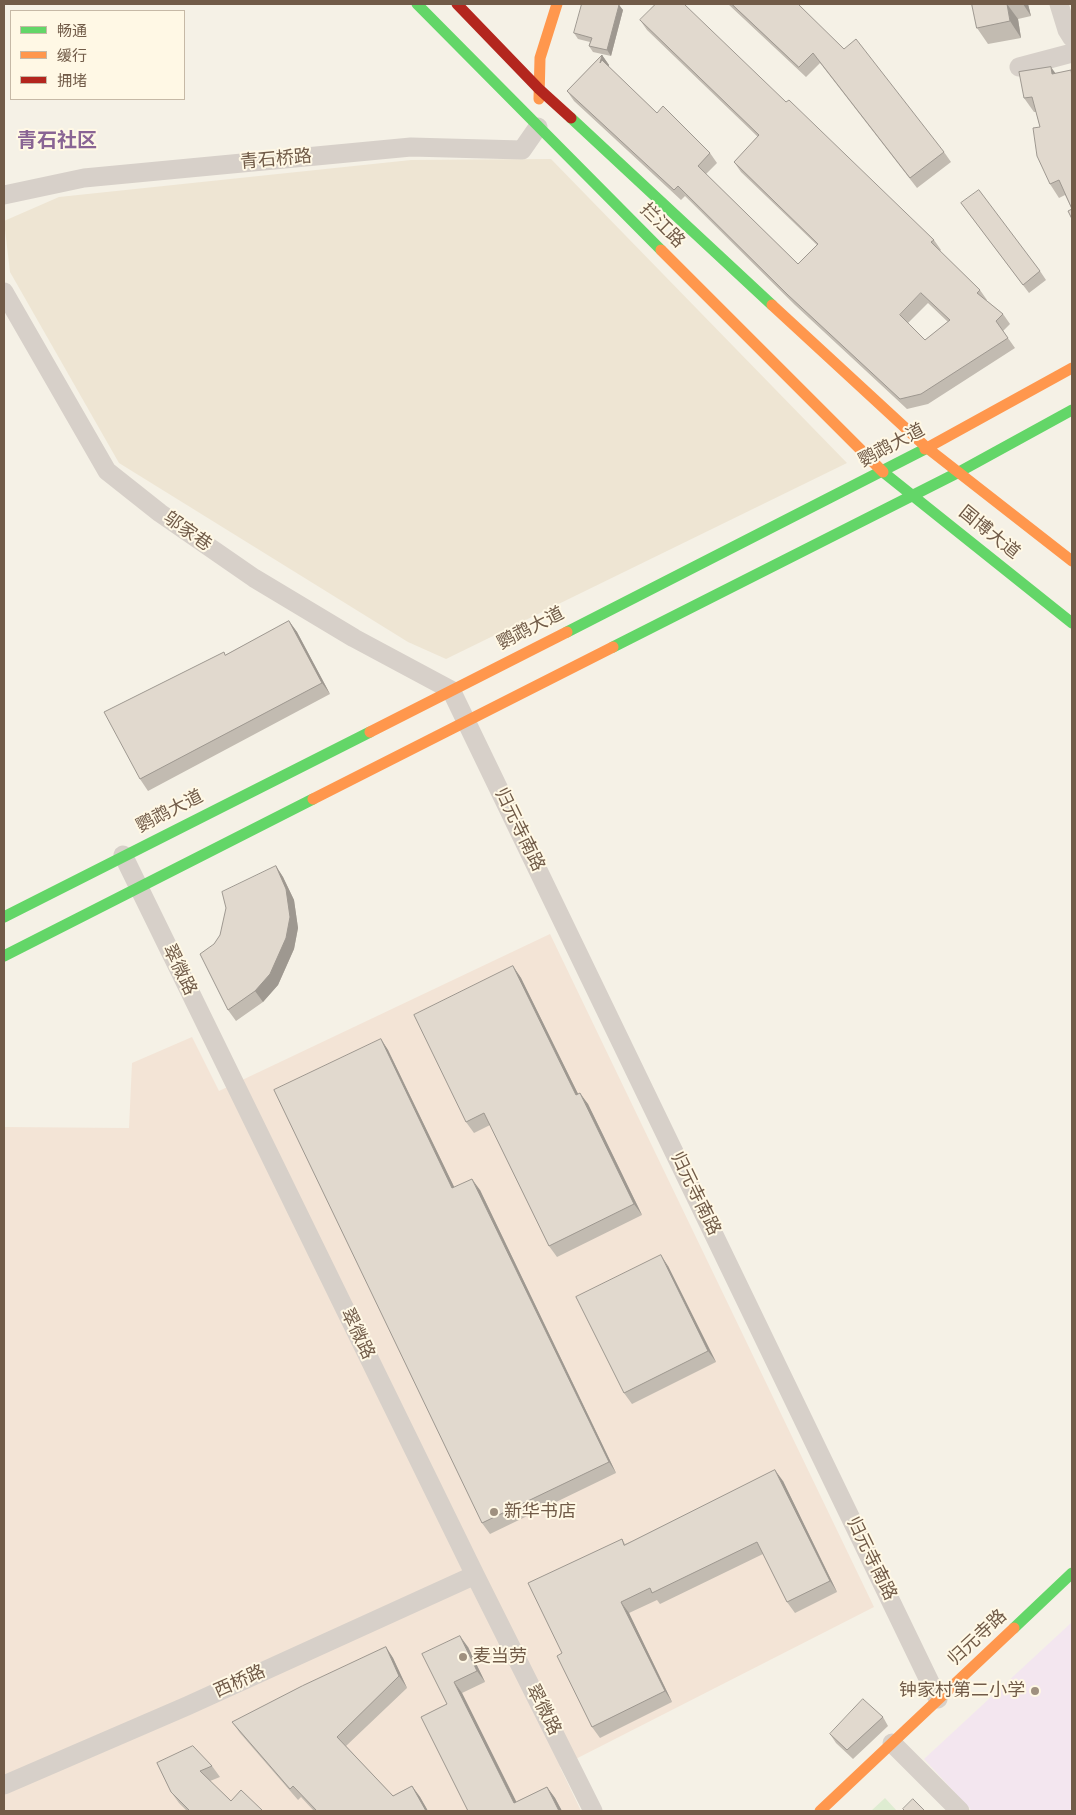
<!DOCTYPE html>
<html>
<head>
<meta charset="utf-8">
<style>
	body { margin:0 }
	#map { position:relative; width:1076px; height:1815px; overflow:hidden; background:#f5f1e6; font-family:"DejaVu Sans","Noto Sans SC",sans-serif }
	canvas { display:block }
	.frame { position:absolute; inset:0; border:5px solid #715b48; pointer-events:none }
	.legend { position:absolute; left:10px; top:10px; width:175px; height:90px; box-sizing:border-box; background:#fff8e5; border:1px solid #c6b9a6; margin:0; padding:6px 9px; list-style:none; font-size:15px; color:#715b48 }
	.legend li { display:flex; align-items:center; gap:10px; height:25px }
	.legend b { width:25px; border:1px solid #c6b9a6 }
</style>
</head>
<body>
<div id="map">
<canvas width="1076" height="1815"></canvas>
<div class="frame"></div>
<ul class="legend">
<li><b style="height:6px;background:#63d668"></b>畅通</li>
<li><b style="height:6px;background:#ff974d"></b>缓行</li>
<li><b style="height:6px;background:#b3261e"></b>拥堵</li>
</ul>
</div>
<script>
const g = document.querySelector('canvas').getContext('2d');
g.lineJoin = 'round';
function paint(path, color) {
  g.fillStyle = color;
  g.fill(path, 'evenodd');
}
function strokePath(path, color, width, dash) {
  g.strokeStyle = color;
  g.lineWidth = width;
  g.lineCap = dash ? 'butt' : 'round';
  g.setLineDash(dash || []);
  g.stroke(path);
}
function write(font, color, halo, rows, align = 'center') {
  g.font = font + ' "DejaVu Sans","Noto Sans SC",sans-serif';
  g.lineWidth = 4;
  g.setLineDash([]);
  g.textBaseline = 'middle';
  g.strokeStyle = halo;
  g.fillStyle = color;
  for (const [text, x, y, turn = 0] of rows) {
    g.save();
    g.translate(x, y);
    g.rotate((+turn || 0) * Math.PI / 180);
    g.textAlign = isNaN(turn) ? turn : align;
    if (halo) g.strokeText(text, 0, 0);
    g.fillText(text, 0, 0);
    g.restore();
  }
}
paint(new Path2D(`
	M551,159L847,463L446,659L408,642L119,463L10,272L4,221L59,197L411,160Z`), '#eee5d3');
paint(new Path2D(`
	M550,934L874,1607L560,1767L581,1811H4V1127L129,1128L132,1063L192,1037L219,1091Z`), '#f3e4d6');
paint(new Path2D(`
	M1072,1622V1811H972L924,1759Z`), '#f3e6ef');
paint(new Path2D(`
	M885,1798L897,1811H871Z`), '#deecd1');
strokePath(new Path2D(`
	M1059,4L1067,30L1072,38
	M1019,67L1072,53
	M4,195L84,178L411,147L522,150L538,127
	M4,292L107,471L160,513L254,578L354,638L451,690L938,1699
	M123,855L475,1575L593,1811
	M892,1743L960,1811
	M4,1785L187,1706L475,1575`), '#d7d0c9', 19);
strokePath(new Path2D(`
	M417,4L661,250
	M571,118L772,305
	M883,472L1072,623
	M567,632L925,449
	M613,647L959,472L1072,410
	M4,917L370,732
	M4,956L313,799
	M1014,1628L1072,1573`), '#63d668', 11);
strokePath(new Path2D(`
	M539,99L540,58L557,4
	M661,250L883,472
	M772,305L926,447
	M926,447L1072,561
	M925,449L1072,368
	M370,732L567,632
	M313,799L613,647
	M820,1811L1014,1628`), '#ff974d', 11);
strokePath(new Path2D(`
	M457,4L539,89L571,118`), '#b3261e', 11);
paint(new Path2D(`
	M728,4H798L944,152L951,162L917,188L820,63L806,77Z
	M972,4H1028L1031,16L1018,19L1021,38L988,44L977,28Z
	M619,5L623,10L611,56L593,52L589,46L590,42L578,39L574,33Z
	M640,20L786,102L934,240L941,250L940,251L980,290L987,300H986L1003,314L1010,324L1003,331L1015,348L928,404L907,409L795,305L685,196L681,200L574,101L567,91L602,55L609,65L608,66L657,113L710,153L717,163L706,174L798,264L817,245L741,172L734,162L758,137L647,30ZM928,303L948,322L925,340L908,323Z
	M1071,70L1072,72V219V209L1065,195L1059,198L1050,184L1040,127L1036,112H1034L1024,98L1055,74Z
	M961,203L1040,271L1046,280L1029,293Z
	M289,621L297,632L330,694L148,791L140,779L226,655Z
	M276,866L283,877L294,900L298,928L294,949L278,985L263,1002L236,1021L228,1010L214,944Z
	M513,966L521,978L578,1094L588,1104L642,1215L557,1257L549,1246L490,1125L474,1133L466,1122Z
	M381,1039L388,1050L454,1187L480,1190L616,1473L490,1534L482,1523Z
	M668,1266L716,1362L632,1404L624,1393Z
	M783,1481L837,1592L795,1613L787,1602L763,1554L660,1604L657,1600L629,1613L672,1702L600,1738L592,1727L562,1653L622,1539L625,1544Z
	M386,1647L393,1658L407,1688L346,1746L393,1796L412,1786L420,1797L428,1811H314L301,1797L298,1800L240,1733L232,1722Z
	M468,1647L485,1682L462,1693L516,1802L547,1787L555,1798L562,1811H468L447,1704Z
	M883,1717L888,1726L853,1759L836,1743L830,1734Z
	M157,1763L212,1766L220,1777L210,1781L231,1801L263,1811H187L179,1803L171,1792Z`), '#c2bbb1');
paint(new Path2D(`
	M1007,4L1018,19L1021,38L1010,21Z
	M1023,4H1028L1031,16Z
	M619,5L623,10L611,56L607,50Z
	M602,55L609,65L607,73L600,63Z
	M1051,67L1061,81L1052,74Z
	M289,621L297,632L330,694L322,683Z
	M276,866L283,877L294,900L298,928L294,949L278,985L263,1002L255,991Z
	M513,966L521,978L584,1106L576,1095Z
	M381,1039L388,1050L460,1199L452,1188Z
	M580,1093L588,1104L642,1215L634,1204Z
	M472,1179L480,1190L616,1473L609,1462Z
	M661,1255L668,1266L716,1362L708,1351Z
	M775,1470L783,1481L837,1592L830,1581Z
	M621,1602L629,1613L672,1702L665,1691Z
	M460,1636L468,1647L485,1682L477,1671Z
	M386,1647L393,1658L407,1688L399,1676Z
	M454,1682L462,1693L521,1811L514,1803Z
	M412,1786L420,1797L428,1811H426Z
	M547,1787L555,1798L562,1811H559Z`), '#9e9890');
const building = new Path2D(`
	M582,4H616L619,5L607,50L589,46L592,38L574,33Z
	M656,4H684L786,102L789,100L934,240L931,242L980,290L977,293L1003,314L996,321L1008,338L921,394L900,399L788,295L678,186L674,190L567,91L602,55L600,63L602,60L657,113L663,106L710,153L698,166L798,264L818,244L734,162L759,135L640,20ZM921,293L950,320L925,340L900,315Z
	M732,4H798L844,49L856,39L944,152L910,178L813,53L799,67Z
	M972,4H1007L1010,21L977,28Z
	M1051,67L1052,74L1071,70L1072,76V219L1068,211L1072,209L1059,180L1050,184L1037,156L1033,128L1040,127L1032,97L1024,98L1019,72Z
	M979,190L1040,271L1023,285L961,203Z
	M289,621L322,683L140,779L104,712L224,652L225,655Z
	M276,866L286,889L290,917L286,938L270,974L255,991L228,1010L200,954L214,944L220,935L226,908L222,892Z
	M513,966L576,1095L580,1093L634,1204L549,1246L484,1113L466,1122L414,1015Z
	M381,1039L452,1188L472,1179L609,1462L482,1523L274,1090Z
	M661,1255L708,1351L624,1393L576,1297Z
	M775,1470L830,1581L787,1602L757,1542L652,1593L650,1588L621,1602L665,1691L592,1727L557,1656L562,1653L528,1583L622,1539L624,1545Z
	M460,1636L477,1671L454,1682L514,1803L547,1787L559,1811H468L421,1717L447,1704L422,1654Z
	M386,1647L399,1676L337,1737L393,1796L412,1786L426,1811H317L293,1786L290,1789L232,1722L302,1686Z
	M863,1699L883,1717L847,1750L830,1734Z
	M193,1746L212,1766L200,1771L231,1801L241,1790L263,1811H190L171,1792L157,1763Z
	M913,1799L925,1811H905L903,1809Z`);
paint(building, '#e1d9ce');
strokePath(building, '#9e9890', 1);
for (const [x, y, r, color] of [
	[494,1512,5,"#9f907f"],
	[463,1657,5,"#9f907f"],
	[1035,1691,5,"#9f907f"]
]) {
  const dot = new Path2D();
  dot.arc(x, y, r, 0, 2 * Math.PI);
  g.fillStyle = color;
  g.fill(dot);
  strokePath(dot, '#fff8e5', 2);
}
write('18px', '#715b48', '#fff8e5', [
	["青石桥路",276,160,-5],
	["拦江路",662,226,45],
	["鹦鹉大道",892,446,-28],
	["邬家巷",187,532,35],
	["国博大道",989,533,39],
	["鹦鹉大道",531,629,-27],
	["鹦鹉大道",170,812,-27],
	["归元寺南路",519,830,64],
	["翠微路",179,970,64],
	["归元寺南路",695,1194,64],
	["翠微路",357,1334,64],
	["归元寺南路",871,1559,64],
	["归元寺路",978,1638,-43],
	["西桥路",240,1682,-24],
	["翠微路",543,1710,63]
]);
write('18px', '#715b48', '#fff8e5', [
	["新华书店",504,1512],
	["麦当劳",473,1657],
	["钟家村第二小学",1025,1691,"right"]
], 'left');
write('bold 20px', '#896494', '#fff8e5', [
	["青石社区",57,142]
]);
</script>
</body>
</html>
